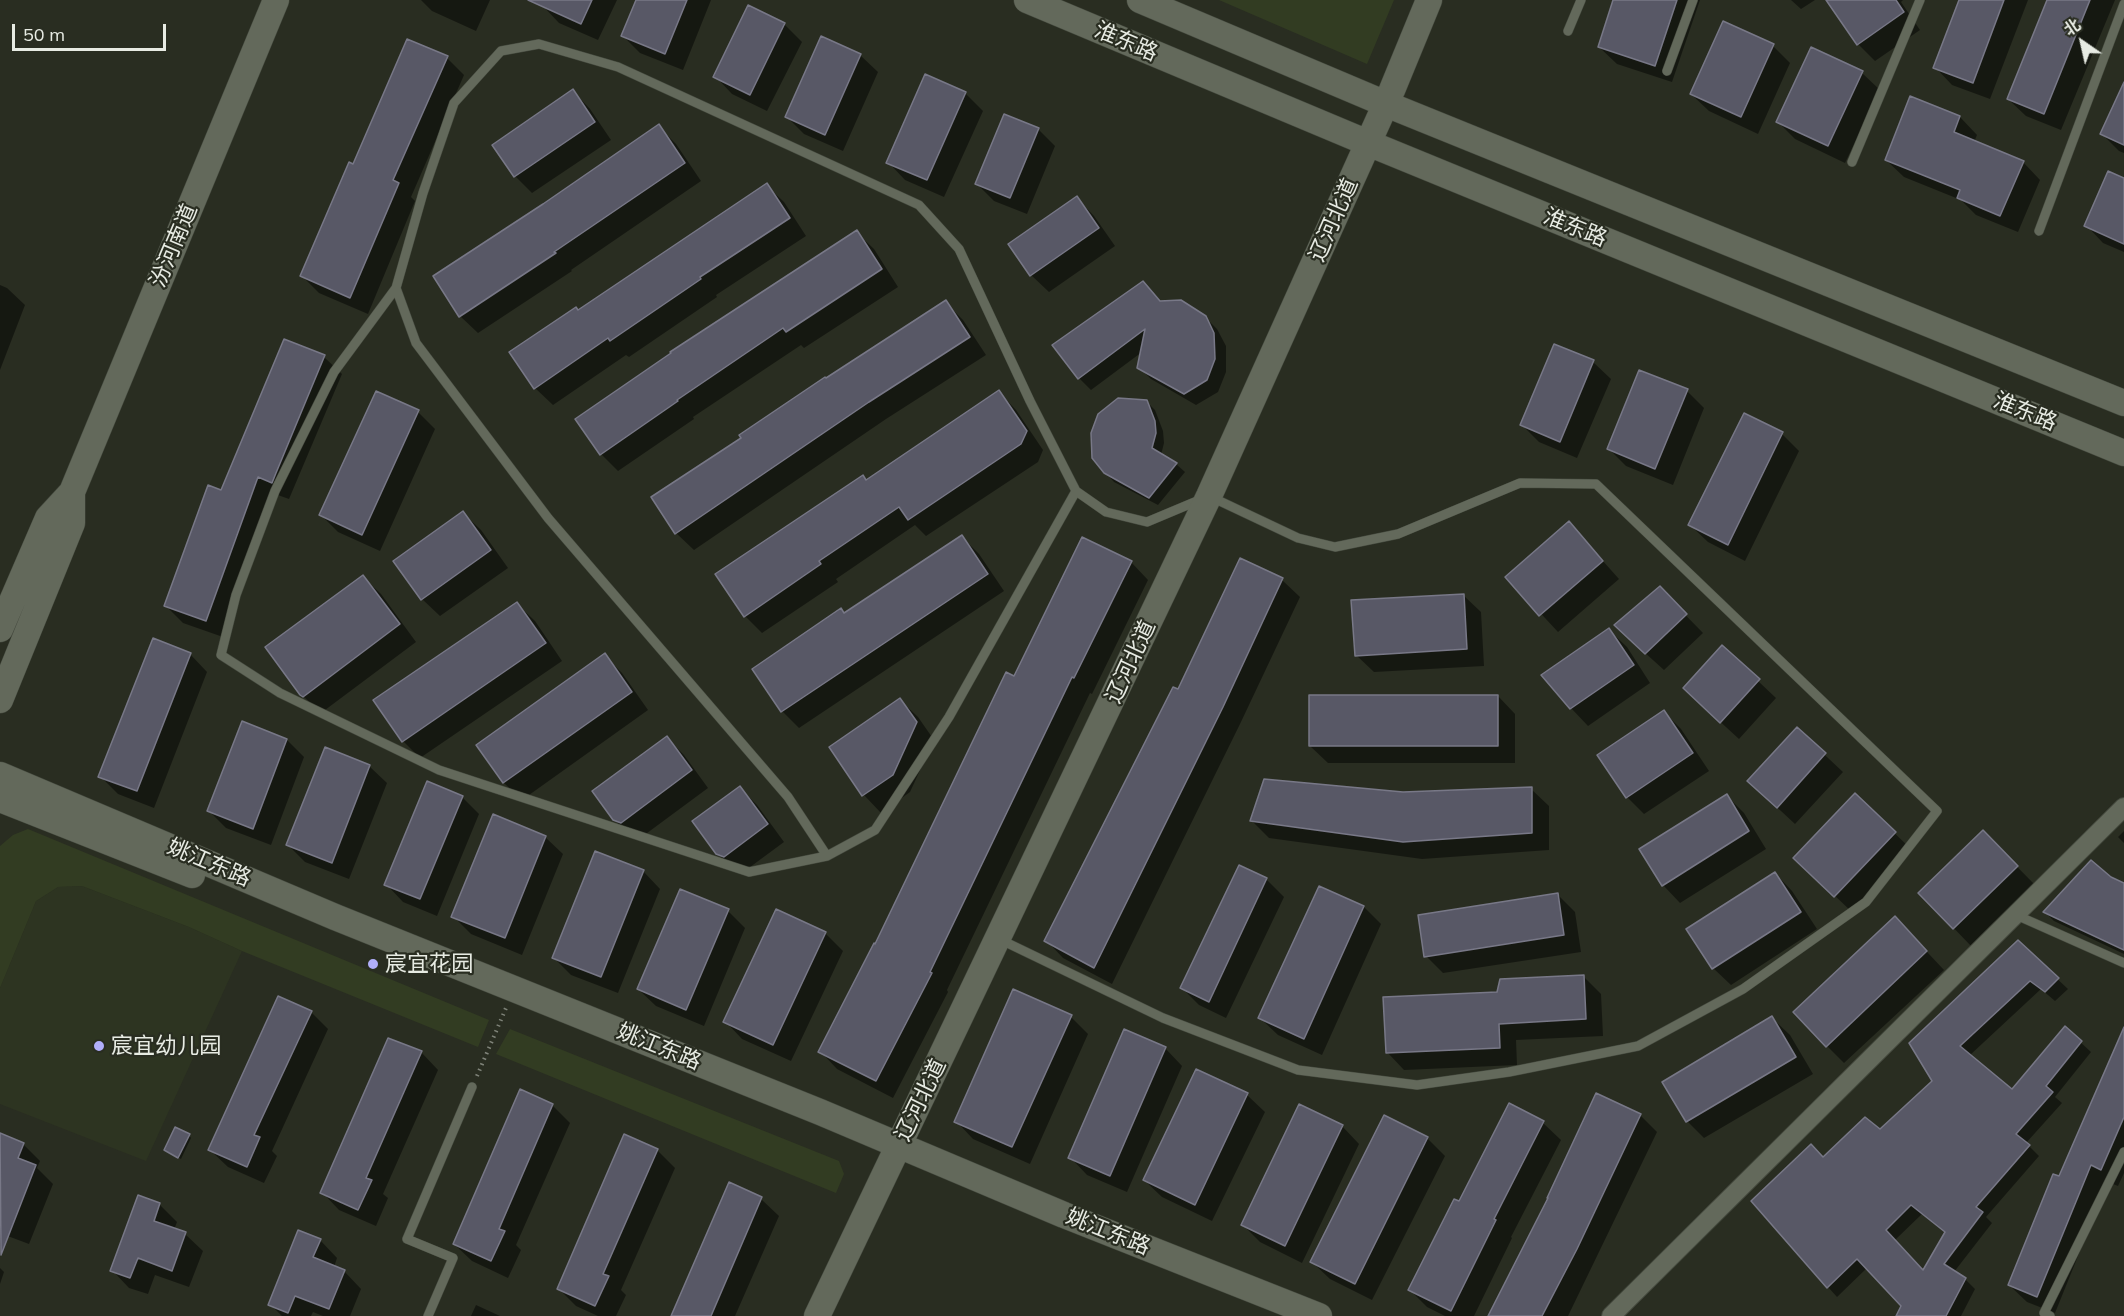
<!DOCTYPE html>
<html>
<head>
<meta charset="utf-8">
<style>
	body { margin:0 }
	#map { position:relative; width:2124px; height:1316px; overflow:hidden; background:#292d21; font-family:Mulish,"Noto Sans SC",sans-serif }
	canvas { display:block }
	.north { position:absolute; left:2052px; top:12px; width:60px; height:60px; -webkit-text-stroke:4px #292d21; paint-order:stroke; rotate:326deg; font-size:16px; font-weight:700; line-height:24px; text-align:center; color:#e7ebe3 }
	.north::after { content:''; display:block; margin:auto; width:21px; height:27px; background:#e7ebe3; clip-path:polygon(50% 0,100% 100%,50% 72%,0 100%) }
	.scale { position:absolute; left:12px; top:24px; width:154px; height:27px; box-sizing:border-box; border:3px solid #e7ebe3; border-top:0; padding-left:8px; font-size:18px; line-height:21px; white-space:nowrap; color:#e7ebe3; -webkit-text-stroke:4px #292d21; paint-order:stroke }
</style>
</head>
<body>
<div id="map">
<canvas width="2124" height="1316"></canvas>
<div class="north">北</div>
<div class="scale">50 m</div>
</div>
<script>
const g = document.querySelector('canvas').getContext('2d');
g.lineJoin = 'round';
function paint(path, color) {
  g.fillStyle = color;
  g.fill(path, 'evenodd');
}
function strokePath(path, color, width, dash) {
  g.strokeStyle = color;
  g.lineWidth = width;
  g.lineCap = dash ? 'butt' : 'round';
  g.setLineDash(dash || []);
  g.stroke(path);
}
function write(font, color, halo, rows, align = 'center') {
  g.font = font + ' Mulish,"Noto Sans SC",sans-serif';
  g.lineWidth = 4.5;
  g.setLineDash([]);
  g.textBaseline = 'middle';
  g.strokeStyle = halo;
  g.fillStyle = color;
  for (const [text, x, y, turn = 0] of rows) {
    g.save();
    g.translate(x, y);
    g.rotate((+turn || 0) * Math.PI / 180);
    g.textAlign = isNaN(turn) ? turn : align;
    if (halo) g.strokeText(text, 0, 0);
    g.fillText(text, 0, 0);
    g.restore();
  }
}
paint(new Path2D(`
	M82,886L189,927L242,951L146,1161L0,1104V988L36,901L58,887Z`), '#2d3421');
paint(new Path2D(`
	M1219,0H1394L1367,64Z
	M28,829L489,1020L478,1047L242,951L189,927L82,886L58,887L36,901L0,988V846L13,835Z
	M510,1029L839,1161L844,1174L836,1193L496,1054Z`), '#323c22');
paint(new Path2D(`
	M421,0H490L476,31L432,11Z
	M544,0H617L598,40L559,23L542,5Z
	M637,0H711L683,70L640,53L623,36Z
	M1615,0H1700L1672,82L1617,64L1599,47Z
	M1791,0H1815L1801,9Z
	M1828,0H1903L1901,2L1920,30L1875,61L1858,44Z
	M1961,0H2028L1990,99L1952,85L1935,67Z
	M2049,0H2115L2061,130L2026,116L2008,99Z
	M784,24L802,42L767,111L732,94L715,76Z
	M1773,46L1790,63L1758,134L1709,111L1691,94Z
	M860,55L878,72L843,151L804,134L787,117Z
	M447,58L464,75L411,197L415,201L368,314L319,293L302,276L354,166Z
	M1862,73L1880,90L1845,163L1795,139L1778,122Z
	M2124,85V153L2119,151L2102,134Z
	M573,91L590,109L611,140L532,193L515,176Z
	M965,93L983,111L944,197L905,180L888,162Z
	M1911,98L1960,117L1977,135L1974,142L2023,162L2040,180L2018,232L1976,215L1961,200L1904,177L1886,160Z
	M658,126L676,144L701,181L571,270L572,271L478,333L460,316L544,205Z
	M1038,129L1055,146L1027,214L994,201L977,184Z
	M2124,180V252L2103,243L2086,225Z
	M766,185L784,202L806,236L716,295L717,297L629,357L626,355L553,405L535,388L578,312Z
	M1077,198L1094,216L1115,246L1049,292L1031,275Z
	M856,232L874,249L898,287L804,348L801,345L693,417L694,419L618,471L601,454Z
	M1143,283L1161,303L1205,317L1217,329L1226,346V372L1218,392L1196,405L1151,379L1139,367L1142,352L1091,390L1079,378L1055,345Z
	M0,285L7,288L25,305L0,370Z
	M945,302L963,320L986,355L886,419L694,550L676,533L743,438L826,380Z
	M285,340L324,357L342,374L289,499L275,494L223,637L183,623L166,606L222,492Z
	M1555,346L1593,362L1611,379L1577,458L1539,442L1522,425Z
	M1687,391L1704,408L1673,485L1626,466L1609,449Z
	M999,392L1016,410L1043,450L1038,462L926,536L915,525L836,579L838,582L762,633L745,616L867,481Z
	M1146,401L1155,410L1163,431L1164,443L1161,455L1176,464L1185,472L1158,505L1114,482L1105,472Z
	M418,412L435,429L380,551L338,532L321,515Z
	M1782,434L1799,451L1745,561L1708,542L1690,525Z
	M463,513L481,530L508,568L440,616L422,599L395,561Z
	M1569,523L1619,579L1558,632L1507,577Z
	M962,537L979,554L1004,591L799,728L782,711L845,615Z
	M1241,560L1282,580L1300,597L1240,724L1112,984L1063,958L1046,940L1179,691Z
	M1131,562L1148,580L1092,694L1090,693L947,990L948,992L893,1098L837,1069L820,1051L1014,678Z
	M363,577L381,594L416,642L321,713L301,694Z
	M1659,588L1703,633L1664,670L1633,642Z
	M1463,595L1481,612L1484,666L1374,672L1356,655Z
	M517,604L535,621L562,661L420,758L403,741Z
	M1609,630L1627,647L1650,683L1588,726L1571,708Z
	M1722,647L1776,698L1739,739L1702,705Z
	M190,654L207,672L154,808L118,794L100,776Z
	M604,655L622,673L648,710L522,800L504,783L478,746Z
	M1498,696L1515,714V763H1328L1310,746Z
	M900,700L918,717L934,740L910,792L881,813L864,795L831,748Z
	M1664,712L1681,729L1709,771L1644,814L1627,797Z
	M1797,729L1843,772L1795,824L1767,798Z
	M667,738L684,755L708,788L639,839L632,837L614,819Z
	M287,740L304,757L271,845L226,828L209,811Z
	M369,766L387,783L349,879L305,862L288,845Z
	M740,788L757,805L784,842L742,873L735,871L717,853Z
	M1531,789L1549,806V850L1422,859L1269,838L1252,821L1403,793Z
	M1855,795L1912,850L1853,913L1813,875Z
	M1727,796L1744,813L1766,849L1680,903L1663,885Z
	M462,797L479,814L437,916L403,902L386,884Z
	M2124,831V843L2118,837Z
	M1983,832L2034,884L1971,946L1920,893Z
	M545,837L563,854L522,955L471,934L453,916Z
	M643,871L660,889L618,993L571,975L554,958Z
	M1775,873L1792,891L1817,929L1731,985L1713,968Z
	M2111,878L2124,884V954L2054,921L2045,912Z
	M1266,879L1284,897L1226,1018L1199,1005L1182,988Z
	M1558,895L1575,912L1581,952L1443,973L1426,956Z
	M1364,907L1381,924L1322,1055L1278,1035L1260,1018Z
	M728,911L745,928L704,1026L656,1006L638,989Z
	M825,933L843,951L791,1061L742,1039L725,1021Z
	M1912,936L1944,970L1844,1063L1827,1046Z
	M2018,942L2068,989L2055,1001L2041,989L1969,1056L2012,1091L2065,1028L2091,1052L2055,1097L2062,1103L2026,1143L2039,1156L1986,1217L1992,1223L1954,1272L1965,1279L1975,1289L1961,1316H1903V1306L1867,1268L1837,1297L1828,1287L1823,1159L1880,1131L1934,1081ZM1922,1214L1946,1233L1923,1272L1895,1240Z
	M1584,977L1601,994L1603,1036L1516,1040L1517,1065L1404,1070L1387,1052L1498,994Z
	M311,1012L328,1029L272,1151L277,1156L264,1183L228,1167L210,1150Z
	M1071,1017L1088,1034L1030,1164L973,1139L956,1121Z
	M1772,1018L1790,1035L1813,1074L1704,1138L1687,1121Z
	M2124,1044V1173L2118,1186L2108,1182L2055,1313L2027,1302L2009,1285Z
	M1165,1048L1182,1066L1127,1192L1087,1175L1070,1157Z
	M421,1052L438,1070L383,1194L388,1198L376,1226L339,1210L322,1192Z
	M1197,1071L1247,1095L1265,1112L1212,1221L1162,1197L1144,1180Z
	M521,1091L552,1105L570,1123L516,1245L521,1250L508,1278L472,1261L454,1244Z
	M1509,1105L1543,1123L1561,1140L1511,1237L1512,1238L1474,1316H1445L1427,1307L1410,1290L1459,1203Z
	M1640,1115L1657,1132L1568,1316H1489Z
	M1342,1126L1359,1144L1302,1263L1260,1242L1243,1225Z
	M0,1135L23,1144L40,1161L37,1168L53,1184L29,1244L5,1235L0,1247Z
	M189,1135L191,1138L181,1159L165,1150Z
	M1427,1138L1445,1156L1372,1300L1330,1279L1312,1262Z
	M657,1150L675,1168L621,1290L626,1295L616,1316H598L576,1306L559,1289Z
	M730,1184L761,1199L779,1216L735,1316H673Z
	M139,1197L160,1205L177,1222L174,1230L185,1234L203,1251L189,1287L155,1275L148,1294L129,1288L112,1270Z
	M320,1240L337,1258L334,1267L344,1271L361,1289L350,1316H323L313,1312L311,1316H282L270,1304Z
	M0,1268L4,1272L0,1284Z
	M476,1305L500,1316H471Z`), '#0007');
const building = new Path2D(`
	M528,0H592L581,24Z
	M636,0H687L665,54L621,36Z
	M1613,0H1677L1655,66L1598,47Z
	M1826,0H1896L1904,12L1857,45Z
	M1959,0H2004L1973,83L1933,68Z
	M2047,0H2090L2044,114L2007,99Z
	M748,5L785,23L750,95L713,77Z
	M1723,21L1774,44L1741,117L1690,94Z
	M821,36L861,54L825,135L785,117Z
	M407,39L448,56L393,180L399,183L350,298L300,276L349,162L353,164Z
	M1811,47L1863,71L1828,146L1776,122Z
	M925,74L966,92L927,180L886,163Z
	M2124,82V145L2100,134Z
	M573,89L595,122L514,177L492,145Z
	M1910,96L1960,116L1954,132L2024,161L2000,216L1957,198L1960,190L1885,160Z
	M1004,114L1039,128L1010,198L975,184Z
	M659,124L685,163L554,252L556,253L459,317L433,276L543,204Z
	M2108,171L2124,178V244L2084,226Z
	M767,183L790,218L700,277L701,279L610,341L608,338L534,389L509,352L576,307L578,310Z
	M1077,196L1099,228L1030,276L1008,244Z
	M857,230L882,269L786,332L783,328L677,400L678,401L600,455L575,419L671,353L670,352Z
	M1143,281L1160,301L1181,300L1206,316L1214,333L1215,359L1207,380L1184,394L1137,368L1145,329L1078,379L1052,345Z
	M946,300L970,337L869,402L675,534L651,497L741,438L739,435L825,377L826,378Z
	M284,339L325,355L276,473L272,483L258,477L206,621L164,606L208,485L221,490Z
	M1554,344L1594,360L1560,442L1520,425Z
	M1639,370L1688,389L1655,469L1607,449Z
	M999,390L1027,431L1021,444L908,520L899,507L819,561L821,564L744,617L715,574L863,475L866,480Z
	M376,391L419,410L362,535L319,515Z
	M1118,398L1147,400L1155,421L1156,433L1152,448L1177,463L1149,498L1104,473L1092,458L1091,433L1098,414Z
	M1744,413L1783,432L1728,545L1688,525Z
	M463,511L491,550L421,600L393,561Z
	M1569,521L1603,561L1539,616L1505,577Z
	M962,535L988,574L781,712L752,669L841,608L844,613Z
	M1082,537L1132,561L1074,678L1072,677L930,972L932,973L876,1081L818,1052L874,943L875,944L1006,672L1014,676Z
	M1240,558L1283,578L1223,707L1094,968L1044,941L1173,687L1178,689Z
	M363,575L400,624L303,697L300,695L265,647Z
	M1660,586L1687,614L1645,654L1614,625Z
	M1464,594L1467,649L1355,656L1351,600Z
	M517,602L546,643L402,742L373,700Z
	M1609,628L1634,665L1570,709L1541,675Z
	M153,638L191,653L137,791L98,777Z
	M1722,645L1760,679L1720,723L1683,688Z
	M605,653L632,692L503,783L476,745Z
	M1309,695H1498V746H1309Z
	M900,698L917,722L893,775L862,796L829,747Z
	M1664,710L1693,753L1626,798L1597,755Z
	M242,721L287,739L253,829L207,811Z
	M1797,727L1826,753L1777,808L1747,781Z
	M667,736L692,770L621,823L613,820L592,791Z
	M325,747L370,765L332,863L286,845Z
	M1264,779L1403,792L1532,787V833L1403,842L1250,821Z
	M427,781L463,796L420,899L384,885Z
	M740,786L768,824L724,857L716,854L692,821Z
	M1855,793L1896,832L1834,897L1793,858Z
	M1727,794L1749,831L1662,886L1639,849Z
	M493,814L546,836L505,938L451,917Z
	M1983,830L2018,866L1953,929L1918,893Z
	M595,851L644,870L601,977L552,958Z
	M2091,860L2111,877L2124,883V950L2043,912Z
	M1239,865L1267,878L1209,1002L1180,988Z
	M1775,872L1801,912L1712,969L1686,929Z
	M1319,886L1364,906L1304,1039L1258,1018Z
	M680,889L729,909L686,1010L637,989Z
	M1558,893L1564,935L1424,957L1418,915Z
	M776,909L826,932L773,1045L723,1022Z
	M1895,916L1927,951L1826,1047L1793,1012Z
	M2018,940L2059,978L2045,992L2030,981L1960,1046L2012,1089L2065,1026L2082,1041L2046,1086L2053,1092L2016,1134L2030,1145L1976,1207L1983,1212L1944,1264L1966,1278L1946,1316H1896L1901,1306L1857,1259L1827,1288L1751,1201L1811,1144L1823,1157L1865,1117L1880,1129L1932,1081L1909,1043ZM1911,1205L1945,1232L1923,1270L1886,1230Z
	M1584,975L1586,1019L1499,1024L1500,1048L1386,1053L1383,997L1497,992L1500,979Z
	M1013,989L1072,1015L1012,1147L954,1122Z
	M278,996L312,1011L254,1135L260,1137L247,1167L208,1150Z
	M1772,1016L1796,1057L1686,1122L1662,1082Z
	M2124,1027V1117L2101,1170L2091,1165L2037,1297L2008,1285L2053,1174L2059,1176Z
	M1124,1029L1166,1047L1110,1176L1068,1158Z
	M388,1038L422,1051L366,1178L372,1180L358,1210L320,1193Z
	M1196,1069L1248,1093L1195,1205L1143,1180Z
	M520,1089L553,1104L499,1229L505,1231L491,1261L453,1244Z
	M1596,1093L1641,1114L1577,1249L1542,1316H1488L1548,1198H1547Z
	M1509,1103L1544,1121L1494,1219L1496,1220L1451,1311L1408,1290L1454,1199L1459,1201Z
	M1299,1104L1343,1125L1285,1246L1241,1225Z
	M1384,1115L1428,1137L1355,1284L1310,1262Z
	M175,1127L190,1134L178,1158L164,1150Z
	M0,1133L24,1143L18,1158L36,1165L1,1255Z
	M624,1134L658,1149L603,1274L609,1276L595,1306L557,1289Z
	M729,1182L762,1197L711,1316H671Z
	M138,1195L160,1203L154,1221L186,1232L172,1271L138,1258L130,1278L110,1271Z
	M298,1230L321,1239L313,1257L345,1270L329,1309L295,1296L288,1313L268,1305Z`);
paint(building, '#585866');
strokePath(building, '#787887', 1.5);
const lane = new Path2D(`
	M1568,31L1581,0
	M1667,71L1693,0
	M1852,162L1920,0
	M2039,231L2124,4
	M396,288L334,372L275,491L236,595L221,655L280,693L439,770L749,872L827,856L875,830L949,717L1076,491
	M827,856L788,797L548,518L416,343L396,288L423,193L454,103L501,51L539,44L618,67L919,205L959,249L1030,401L1076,491L1106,512L1147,522L1209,496L1298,538L1335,547L1398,534L1520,483L1596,484L1937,811L1866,902L1743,989L1638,1046L1509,1072L1417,1085L1298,1070L1163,1018L999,939
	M2016,915L2124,963
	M428,1316L453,1258L407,1239L472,1087
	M2050,1316L2044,1313L2124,1152`);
const street = new Path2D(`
	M1611,1316L2124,807`);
const secondary = new Path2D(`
	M1027,0L1368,143L2124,453
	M1140,0L1386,104L2124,403
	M0,629L48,518L72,492L276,0
	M0,700L72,523V492
	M0,775L335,917L820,1112L1064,1215L1319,1316
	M0,799L192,875
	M817,1316L1209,496L1392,90L1429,0`);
strokePath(lane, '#44493e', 10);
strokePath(street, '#44493e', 20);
strokePath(secondary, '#44493e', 27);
strokePath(new Path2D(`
	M477,1076L506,1008`), '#7f8379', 4, [1.5, 4.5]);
strokePath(lane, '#63695b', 9);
strokePath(street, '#63695b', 18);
strokePath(secondary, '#63695b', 26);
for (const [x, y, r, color] of [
	[373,964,6,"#b0aefa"],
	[99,1046,6,"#b0aefa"]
]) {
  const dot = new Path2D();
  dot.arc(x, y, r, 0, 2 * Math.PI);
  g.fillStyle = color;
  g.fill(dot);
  strokePath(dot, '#292d21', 2);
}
write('22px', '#e7ebe3', '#292d21', [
	["淮东路",1126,42,23],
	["辽河北道",1334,220,-66],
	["淮东路",1575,228,22],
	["汾河南道",174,246,-67],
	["淮东路",2025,412,22],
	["辽河北道",1131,662,-65],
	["姚江东路",209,863,23],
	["姚江东路",659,1047,22],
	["辽河北道",921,1100,-64],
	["姚江东路",1108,1232,22]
]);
write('22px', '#e7ebe3', '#292d21', [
	["宸宜花园",385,964],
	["宸宜幼儿园",111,1046]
], 'left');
</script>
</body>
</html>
